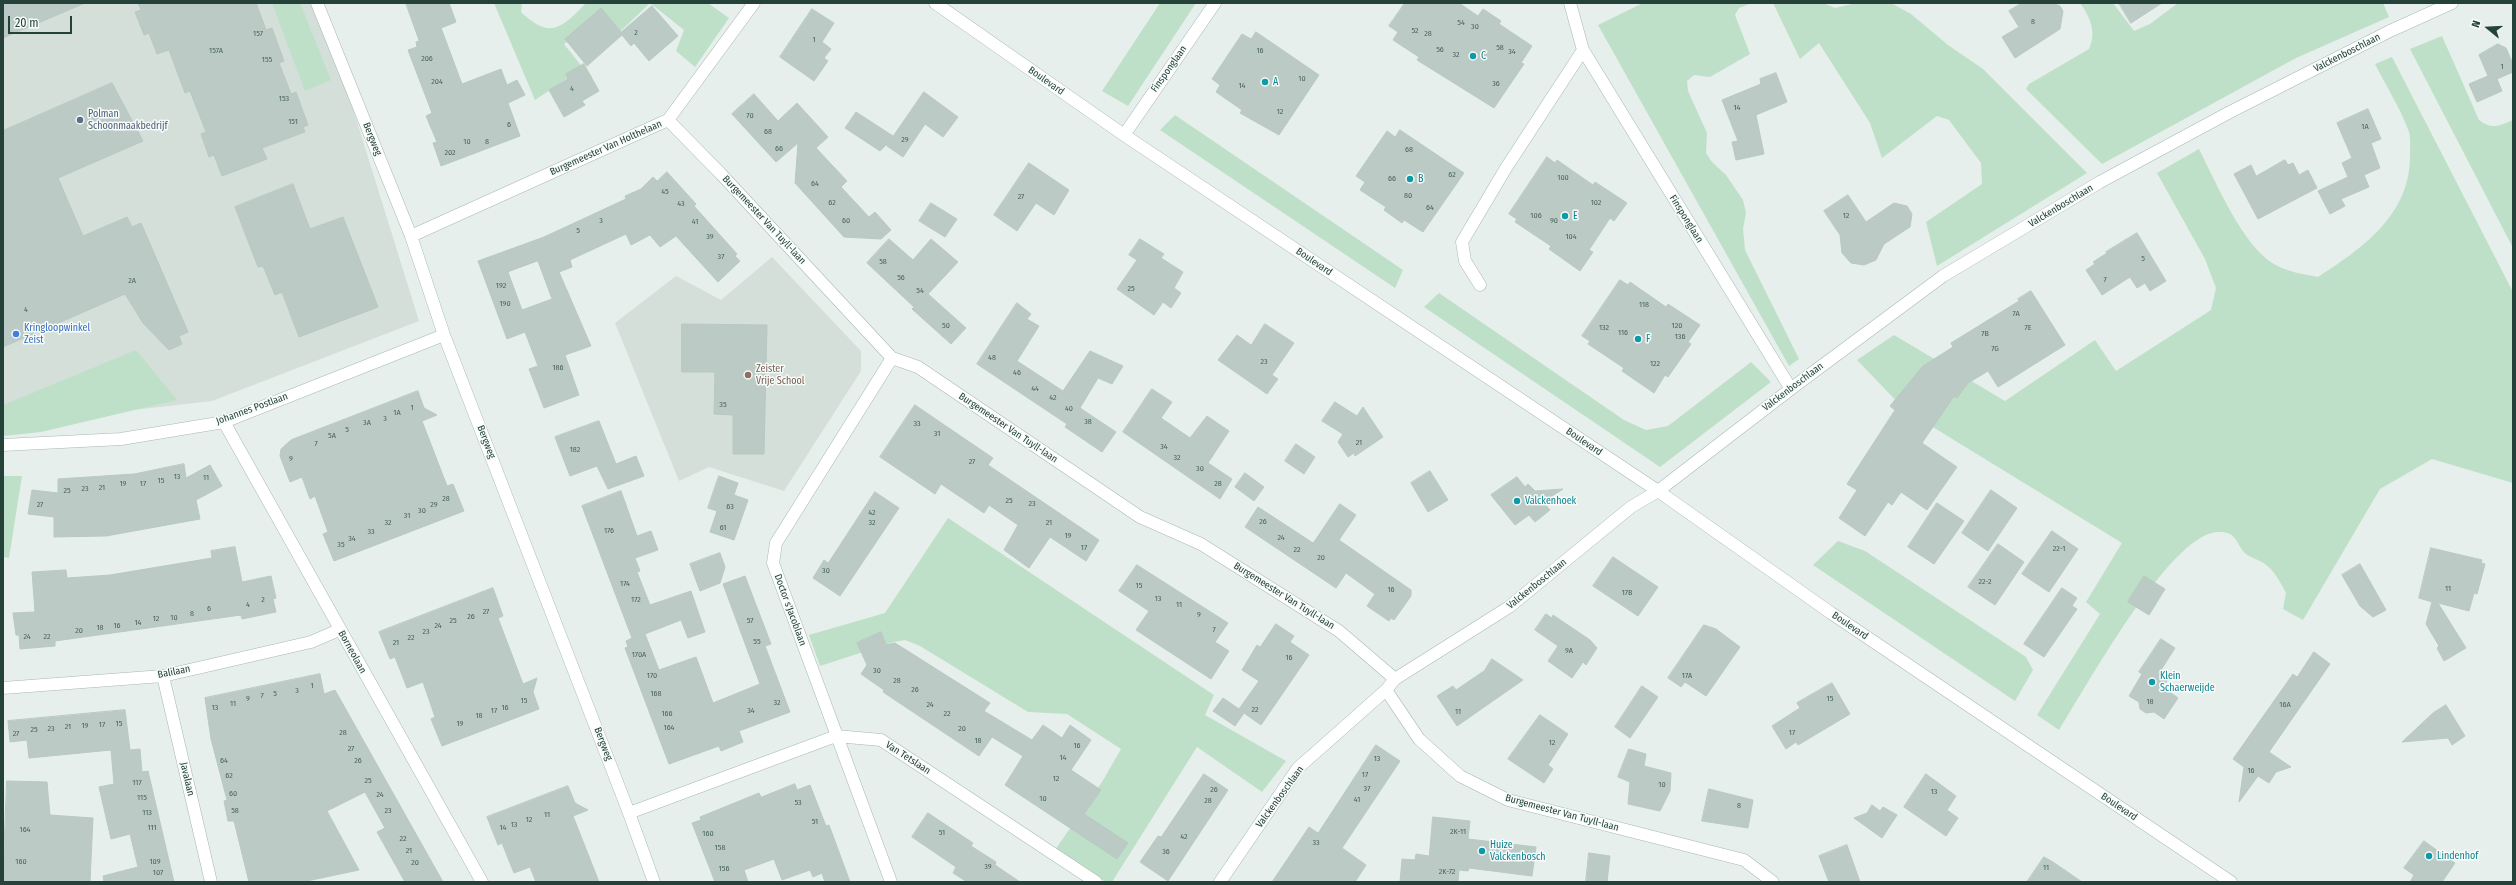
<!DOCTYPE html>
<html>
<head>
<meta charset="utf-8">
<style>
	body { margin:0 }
	#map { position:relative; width:2516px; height:885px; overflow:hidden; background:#e6efeb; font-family:"Fira Sans Condensed",sans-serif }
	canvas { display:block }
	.frame { position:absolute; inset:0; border:4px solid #24423a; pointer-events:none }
	.north { position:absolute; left:2468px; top:8px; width:40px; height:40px; -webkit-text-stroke:3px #f7fbf9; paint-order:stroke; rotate:288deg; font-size:11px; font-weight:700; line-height:16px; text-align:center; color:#24423a }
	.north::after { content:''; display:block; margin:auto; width:14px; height:18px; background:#24423a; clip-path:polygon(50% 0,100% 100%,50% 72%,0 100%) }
	.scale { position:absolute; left:8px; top:16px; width:64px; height:18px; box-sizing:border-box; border:2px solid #24423a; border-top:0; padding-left:5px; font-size:12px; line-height:14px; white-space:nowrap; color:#24423a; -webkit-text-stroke:3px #f7fbf9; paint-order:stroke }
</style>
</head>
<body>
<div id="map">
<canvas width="2516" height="885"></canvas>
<div class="frame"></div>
<div class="north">N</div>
<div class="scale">20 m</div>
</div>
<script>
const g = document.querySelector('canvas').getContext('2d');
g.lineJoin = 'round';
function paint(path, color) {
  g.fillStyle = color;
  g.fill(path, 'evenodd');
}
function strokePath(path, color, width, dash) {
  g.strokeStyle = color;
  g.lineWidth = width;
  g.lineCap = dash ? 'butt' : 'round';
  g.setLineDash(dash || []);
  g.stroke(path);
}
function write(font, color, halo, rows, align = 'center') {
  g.font = font + ' "Fira Sans Condensed",sans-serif';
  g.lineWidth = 3;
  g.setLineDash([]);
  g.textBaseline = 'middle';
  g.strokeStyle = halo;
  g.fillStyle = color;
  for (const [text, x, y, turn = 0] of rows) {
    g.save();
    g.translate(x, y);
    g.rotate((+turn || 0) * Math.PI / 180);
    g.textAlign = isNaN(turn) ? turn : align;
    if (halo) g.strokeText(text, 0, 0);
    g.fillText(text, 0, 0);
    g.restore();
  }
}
paint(new Path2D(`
	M3,3H320L419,321L212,401L3,425Z
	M772,257L861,351V371L784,491L709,467L679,481L615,323L676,276L721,300Z`), '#d4dfda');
paint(new Path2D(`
	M272,3H300L331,80L305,91Z
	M494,3H522L521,12C550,40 562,28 586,3H708L729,18L695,67L676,51L684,30L650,3L602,49L585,30L564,44L583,68L535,100Z
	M1160,3H1196L1128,106L1102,91Z
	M1643,3H1752L1739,8L1735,15L1750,54L1710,77L1694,75L1687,81L1688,91L1707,133L1706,153L1712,162L1726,175L1743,200L1746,213L1743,229L1745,250L1799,359L1789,366L1598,25Z
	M1773,3H1823L1835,8L1856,3H1891L1911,14L1948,45L1983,69L2087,173L1937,266L1926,222L1982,184L1981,163L1949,120L1937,116L1882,158L1870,123L1819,43L1800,59Z
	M2080,3H2113L2134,31L2150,24L2178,3H2383L2389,17L2296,58L2102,164L2026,89L2029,84L2089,49C2097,32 2090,17 2080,3Z
	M2442,36L2479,120C2492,130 2499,126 2513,120V248L2410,49Z
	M2392,57L2513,292V483L2432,459L2380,489L2303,620L2283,609L2286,593C2280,582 2274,569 2262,562C2257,559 2248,557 2244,552C2235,541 2236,531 2217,532C2169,535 2085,689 2059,730L2037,715L2100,614L2086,602L2122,543L1905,410L1857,360L1894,335L2005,401L2095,340L2116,371L2211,310L2216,288L2205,259L2157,173L2199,149C2216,182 2242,245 2274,264C2287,272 2304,274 2318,277C2363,248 2410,215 2410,156C2410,149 2411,139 2409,132C2401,109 2386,86 2375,64Z
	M1175,115L1403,270L1395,288L1160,130Z
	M1439,293L1624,420L1646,430L1668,426L1751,362L1771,382L1660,467L1424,307Z
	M136,350L177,400L41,432L3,436V405Z
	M3,476H22L9,558L3,557Z
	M948,518L1214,695L1205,715L1286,761L1262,792L1197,747L1112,882H1106L1055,850L1102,782L1121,749L1067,714L1028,712L920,646L905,640L894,642L820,666L809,635L885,613Z
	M1838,541L1865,551L2026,657L2033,670L2015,701L1813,565Z`), '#bfe0c8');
const building = new Path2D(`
	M3,3H85L3,38Z
	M138,3H256L266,30L272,28L284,61L279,63L291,94L296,92L308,125L303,127L305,132L262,148L267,159L222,176L214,155L209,157L201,134L206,132L190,91L185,93L169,50L157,54L149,33L144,35L135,12L141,10Z
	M406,3H449L456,22L441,28L462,84L501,69L507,85L517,80L525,95L508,103L520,136L441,166L433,143L437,142L426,116L432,113L408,50L417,47L416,42L419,41Z
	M1405,3H1459L1478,16L1483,9L1501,21L1499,24L1532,46L1521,63L1524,64L1494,108L1417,60L1419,57L1393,40L1398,32L1389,26Z
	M2022,3H2052L2060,6L2063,11L2060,29L2015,58L2002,37L2019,27L2009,11Z
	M2119,3H2162L2131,23Z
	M652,6L678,36L649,61L634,43L631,46L622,35L587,66L565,39L601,8L621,32Z
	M812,9L834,23L822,42L831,49L824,58L828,61L814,81L780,57Z
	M1256,32L1319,75L1279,135L1240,113L1242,110L1216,92L1220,85L1212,79L1242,34L1251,39Z
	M2498,44L2506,48L2513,64V72L2497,79L2502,91L2477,102L2469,84L2488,76L2479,55Z
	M584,64L599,91L582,101L585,105L564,117L549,90L568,79L566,74Z
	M1776,73L1787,102L1756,115L1764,154L1736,160L1732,142L1738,141L1722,100L1761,84L1760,79Z
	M112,83L143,141L58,178L83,236L127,217L132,227L141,223L188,332L179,336L182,344L169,350L143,323L125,294L3,347V131Z
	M924,92L958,117L943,137L925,124L903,157L887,146L888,143L880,151L845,128L856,112L893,136Z
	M754,94L778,121L797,103L828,137L816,148L847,181L841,187L869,217L875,212L891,230L881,239L844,237L795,183L798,143L776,162L732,114Z
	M2368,109L2381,139L2371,143L2380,168L2364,175L2369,187L2341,199L2345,206L2330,214L2318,191L2348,177L2342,163L2352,158L2337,123Z
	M1400,130L1464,173L1423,232L1404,220L1402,223L1384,210L1386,207L1360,190L1365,182L1356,176L1387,131L1395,137Z
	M1547,157L1555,163L1557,160L1593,185L1595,182L1627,203L1614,221L1610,218L1589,250L1593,252L1580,271L1549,249L1551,246L1515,222L1517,219L1509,214Z
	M2285,160L2288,165L2293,163L2299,175L2308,170L2317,188L2258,219L2234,174L2251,165L2256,176Z
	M1029,163L1069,190L1054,215L1036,203L1017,231L994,215Z
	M667,172L696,204L694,206L737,254L735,256L740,261L718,282L676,236L660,247L650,235L631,245L626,234L570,260L572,267L559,272L591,346L565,355L579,395L544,408L529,369L538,366L525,332L507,339L478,261L544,237L626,199L625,196L641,189L653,177L657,181ZM538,261L552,299L522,310L508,272Z
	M293,184L310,229L343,217L378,307L299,337L282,292L275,295L263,266L258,267L235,207Z
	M1848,195L1866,222L1894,203L1907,206L1912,214L1910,227L1884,244L1876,260L1864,265L1851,263L1842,253L1840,235L1824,211Z
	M931,203L957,219L945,237L919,221Z
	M2137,233L2166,281L2150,291L2145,283L2137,288L2130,277L2102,295L2086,270L2095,264L2093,262L2107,253L2106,252Z
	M889,239L913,260L931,239L958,262L928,294L966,328L951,344L912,309L914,307L867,263Z
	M1140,239L1164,254L1161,258L1183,272L1174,288L1181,293L1171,308L1163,302L1154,315L1117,289L1137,260L1129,255Z
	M1620,280L1628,285L1630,282L1666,307L1668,304L1700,325L1688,342L1691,344L1668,377L1665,375L1654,393L1622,371L1624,368L1588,344L1590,341L1582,336Z
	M2031,291L2065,345L1998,387L1988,371L1968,383L1957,398L1954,396L1922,443L1957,467L1927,510L1901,492L1892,505L1888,502L1865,536L1839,518L1857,490L1847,484L1895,410L1890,406L1923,366L1953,347L1951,343L2019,301L2018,299Z
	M1017,303L1031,314L1027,319L1039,326L1017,361L1063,391L1090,351L1123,366L1112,384L1098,378L1080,408L1116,432L1102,452L1065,427L1067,424L977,364Z
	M682,324L767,325L764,454H733V415L714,414L715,372H682Z
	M1265,324L1294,343L1272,375L1278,379L1267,394L1218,360L1237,335L1251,345Z
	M1152,389L1172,402L1161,418L1190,438L1207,416L1229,431L1208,463L1232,479L1220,499L1123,432Z
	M418,391L424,408L437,415L422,421L447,486L453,484L464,511L334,561L323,534L328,532L315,496L310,499L302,477L290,482L280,456L281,449L291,440Z
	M1335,402L1357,416L1363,407L1383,437L1355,456L1354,453L1348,457L1338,442L1343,434L1322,421Z
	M915,405L987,454L993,458L988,465L1099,540L1086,561L1050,537L1029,568L1004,550L1018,525L989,505L984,513L941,484L935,494L880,457Z
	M599,421L616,464L636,456L644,476L608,489L597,466L570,476L555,437Z
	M1296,444L1315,457L1304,474L1285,461Z
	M184,464L186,478L210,465L222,486L196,500L200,519L106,536L54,537V517L28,514L32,490L58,493V479L134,474Z
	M1430,471L1448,500L1428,512L1411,483Z
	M1245,473L1264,487L1254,501L1235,487Z
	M719,476L738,483L734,495L748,500L734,540L710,532L717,511L708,508Z
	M1517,477L1525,487L1528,484L1535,491L1563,489L1543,502L1550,510L1535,522L1529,515L1515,525L1491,495Z
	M1991,490L2017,508L1988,551L1962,533Z
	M621,491L637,536L651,531L658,550L635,558L640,571L637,572L650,605L691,591L705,632L688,638L681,620L645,634L659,670L696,657L713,703L760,684L723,584L745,576L771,644L765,646L790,712L739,731L743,742L721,751L719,746L669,764L625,648L628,647L626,641L632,638L582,506Z
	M875,492L899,508L840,596L813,578L824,560L828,563Z
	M1937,503L1964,521L1934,564L1908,547Z
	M1340,504L1356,515L1339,540L1411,590V596L1394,620L1391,618L1389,621L1367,606L1375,594L1346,573L1336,588L1245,527L1258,507L1313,543Z
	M2052,531L2078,549L2049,592L2022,574Z
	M1998,544L2024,562L1995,605L1968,587Z
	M235,547L242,582L271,576L276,598L273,599L276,612L242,619L241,615L55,641V646L20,649L19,635H16L13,613L35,612L32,572L66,570L67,578L110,575L212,558L211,551Z
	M2431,548L2482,560L2481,563L2485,564L2477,594L2474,593L2469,611L2438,603L2466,648L2444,661L2437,648L2439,646L2426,624L2432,602L2419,598Z
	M720,553L725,567L720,583L700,591L690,564Z
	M1613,557L1658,587L1638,616L1593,586Z
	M2360,564L2386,610L2373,617L2360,606L2342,575Z
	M1137,565L1228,623L1215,642L1229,651L1211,679L1136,630L1149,611L1119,591Z
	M2144,576L2165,589L2149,615L2128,602Z
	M493,588L503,616L498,618L523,684L537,678L533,692L539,709L442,746L431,719L435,717L423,682L407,688L395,657L390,659L379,632Z
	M2062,588L2077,598L2072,606L2077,609L2044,657L2024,644Z
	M1546,614L1552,618L1553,615L1590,640L1597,648L1586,665L1583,662L1572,678L1548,661L1558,646L1535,630Z
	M1276,624L1294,636L1290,642L1309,655L1261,725L1244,713L1235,726L1213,711L1223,698L1239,709L1259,681L1242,670L1257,645L1260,647Z
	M1704,625L1716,629L1740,647L1706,696L1685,682L1681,687L1668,678Z
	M881,632L886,645L895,643L903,648L990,703L984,711L1032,740L1043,725L1062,738L1070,725L1091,740L1071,770L1101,790L1084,814L1128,843L1117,859L1005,785L1023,756L992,737L979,756L883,692L884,690L861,674L867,665L857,643Z
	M2161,639L2175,648L2161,670L2170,676L2163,687L2178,698L2164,719L2154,712L2146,713L2140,709L2139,702L2129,696L2142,674L2139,672Z
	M2314,652L2330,664L2269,752L2291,767L2276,772L2269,783L2258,776L2239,802L2244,767L2233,759L2293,674L2297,677Z
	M1492,659L1523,680L1457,726L1437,696L1453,686L1456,690L1484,671Z
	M320,674L324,694L335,690L443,882H405L377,832L385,828L365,792L327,811L359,870L302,882H249L234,821H228L224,801L227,800L211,739L205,698Z
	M1832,683L1850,714L1798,745L1796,742L1786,749L1772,726L1800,708L1797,703Z
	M1642,686L1658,697L1630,738L1615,727Z
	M2446,705L2465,736L2452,745L2448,738L2402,742L2433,713Z
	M125,710L130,750L140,749L142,772L148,771L174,882H104L103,876L138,867L130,834L111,839L99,787L114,784L111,750L29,758L27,740L10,742L8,721Z
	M1540,715L1568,734L1548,765L1553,769L1544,783L1508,759Z
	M1376,745L1400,761L1342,848L1366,865L1355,882H1272L1309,827L1318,833Z
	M1629,749L1646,754L1644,766L1671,773L1670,791L1660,811L1628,804L1630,782L1618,777Z
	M1204,774L1228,790L1168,881L1140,862L1158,836L1161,837Z
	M1926,774L1956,796L1947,810L1958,818L1946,836L1904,807Z
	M7,781L47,782L50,815L93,818L90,882H3Z
	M795,784L797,790L810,785L826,826L829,825L850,882H825L822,873L813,877L810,870L782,880L774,859L744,870L748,882H715L692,823L701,820L700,817L759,793L761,797Z
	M568,786L575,803L588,810L573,816L599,882H536L530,867L514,873L502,843L498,845L487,817Z
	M1709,789L1753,800L1748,828L1702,821Z
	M1872,805L1880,811L1883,807L1897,815L1882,838L1854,818L1867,813Z
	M928,813L973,843L971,846L996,862L995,865L1020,882H967L953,873L956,867L912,837Z
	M1433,817L1470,821L1468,839L1536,847L1532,876L1469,868L1468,871L1459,870L1458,882H1400L1402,859L1415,860L1416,854L1429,856Z
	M2424,841L2455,863L2442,882H2410L2414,875L2404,868Z
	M1847,845L1860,882H1829L1819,856Z
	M1589,853L1610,856L1607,882H1586Z
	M2044,857L2053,862L2082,882H2027Z`);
paint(building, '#bbcac4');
strokePath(building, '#b8c9c2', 1);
const minor = new Path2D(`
	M317,3L411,236L444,335L629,813L654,882
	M935,3L1124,135L1658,491L1831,613L2231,882
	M1570,3L1583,50L1791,389
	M668,120L721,174L892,358L918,367L1140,517L1201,544L1339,631L1395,679
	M1124,135L1215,3
	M411,236L668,120L754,3
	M1480,285L1465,261L1462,242L1506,168L1583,50
	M224,422L482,882
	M3,445L121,439L224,422L444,335
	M163,676L211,882
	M3,688L163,676L311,642L339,630
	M1386,690L1419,739L1460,776L1508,800L1744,860L1773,882
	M629,813L836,736L881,740L1096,882
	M891,882L773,563L776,543L892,358
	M1220,882L1298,768L1386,690L1395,679L1509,607L1631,507L1658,491L1796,385L1943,276L2100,182L2230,112L2390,31L2452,3`);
strokePath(minor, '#a8b8b2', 13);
strokePath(minor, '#fff', 12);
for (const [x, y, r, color] of [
	[1473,56,4,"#0f9aa8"],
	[1265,82,4,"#0f9aa8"],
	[80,120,4,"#5c6f8a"],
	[1410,179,4,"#0f9aa8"],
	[1565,216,4,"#0f9aa8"],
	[16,334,4,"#3f7fe0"],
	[1638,339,4,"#0f9aa8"],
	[748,375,4,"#8d6e63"],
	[1517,501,4,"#0f9aa8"],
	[2152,682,4,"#0f9aa8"],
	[1482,851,4,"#0f9aa8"],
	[2429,856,4,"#0f9aa8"]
]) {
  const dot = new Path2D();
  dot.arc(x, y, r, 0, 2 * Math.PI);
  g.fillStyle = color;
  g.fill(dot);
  strokePath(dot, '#f7fbf9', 1.5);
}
write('8px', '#4a645c', null, [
	["8",2033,22],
	["54",1461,23],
	["30",1475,27],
	["52",1415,31],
	["2",636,33],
	["157",258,34],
	["28",1428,34],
	["1",814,40],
	["58",1500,48],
	["56",1440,50],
	["157A",216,51],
	["16",1260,51],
	["34",1512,52],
	["32",1456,55],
	["206",427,59],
	["155",267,60],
	["1",2502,67],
	["10",1302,79],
	["204",437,82],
	["36",1496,84],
	["14",1242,86],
	["4",572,89],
	["153",284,99],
	["14",1737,108],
	["12",1280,112],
	["70",750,116],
	["151",293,122],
	["6",509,125],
	["1A",2365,127],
	["68",768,132],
	["29",905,140],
	["10",467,142],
	["8",487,142],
	["66",779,149],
	["68",1409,150],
	["202",450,153],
	["62",1452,175],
	["100",1563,178],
	["66",1392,179],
	["64",815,184],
	["45",665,192],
	["80",1408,196],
	["27",1021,197],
	["62",832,203],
	["102",1596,203],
	["43",681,204],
	["64",1430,208],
	["106",1536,216],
	["12",1846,216],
	["3",601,221],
	["60",846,221],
	["90",1554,221],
	["41",695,222],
	["5",578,231],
	["39",710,237],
	["104",1571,237],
	["37",721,257],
	["5",2143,259],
	["58",883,262],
	["56",901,278],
	["7",2105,280],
	["2A",132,281],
	["192",501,286],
	["25",1131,289],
	["54",920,291],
	["190",505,304],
	["118",1644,305],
	["4",26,310],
	["7A",2016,314],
	["50",946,326],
	["120",1677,326],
	["132",1604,328],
	["7E",2028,328],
	["116",1623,333],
	["7B",1985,334],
	["136",1680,337],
	["7G",1995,349],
	["48",992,358],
	["23",1264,362],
	["122",1655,364],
	["186",558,368],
	["46",1017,373],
	["44",1035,389],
	["42",1053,398],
	["35",723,405],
	["1",412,408],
	["40",1069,409],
	["1A",397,413],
	["3",385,419],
	["38",1088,422],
	["3A",367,423],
	["33",917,424],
	["5",347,430],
	["31",937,434],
	["5A",332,436],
	["21",1359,443],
	["7",316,444],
	["34",1164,447],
	["182",575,450],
	["32",1177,458],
	["9",291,459],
	["27",972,462],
	["30",1200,469],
	["13",177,477],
	["11",206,478],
	["15",161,481],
	["19",123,484],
	["17",143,484],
	["28",1218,484],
	["21",102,488],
	["23",85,489],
	["25",67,491],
	["28",446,499],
	["25",1009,501],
	["23",1032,504],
	["27",40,505],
	["29",434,505],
	["63",730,507],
	["30",422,511],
	["42",872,513],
	["31",407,516],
	["26",1263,522],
	["32",388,523],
	["32",872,523],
	["21",1049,523],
	["61",723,528],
	["176",609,531],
	["33",371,532],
	["19",1068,536],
	["24",1281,538],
	["34",352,539],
	["35",341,545],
	["17",1084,548],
	["22-1",2059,549],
	["22",1297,550],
	["20",1321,558],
	["30",826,571],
	["22-2",1985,582],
	["174",625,584],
	["15",1139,586],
	["11",2448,589],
	["16",1391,590],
	["17B",1627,593],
	["13",1158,599],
	["2",263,600],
	["172",636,600],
	["4",248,605],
	["11",1179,605],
	["6",209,609],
	["27",486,612],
	["8",192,614],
	["9",1199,615],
	["26",471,617],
	["10",174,618],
	["12",156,619],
	["25",453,621],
	["57",750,621],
	["14",138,623],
	["16",117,626],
	["24",438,626],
	["18",100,628],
	["7",1214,630],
	["20",79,631],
	["23",426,632],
	["24",27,637],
	["22",47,637],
	["22",411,638],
	["55",757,642],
	["21",396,643],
	["9A",1569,651],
	["170A",639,655],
	["16",1289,658],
	["30",877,671],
	["170",652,676],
	["17A",1687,676],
	["28",897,681],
	["1",312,686],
	["26",915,690],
	["3",297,691],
	["5",275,694],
	["168",656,694],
	["7",262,696],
	["9",248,699],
	["15",1830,699],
	["15",524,701],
	["18",2150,702],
	["32",777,703],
	["11",233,704],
	["24",930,705],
	["16A",2285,705],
	["13",215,708],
	["16",505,708],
	["22",1255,710],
	["17",494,711],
	["34",751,711],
	["11",1458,712],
	["166",667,714],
	["22",947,714],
	["18",479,716],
	["15",119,724],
	["19",460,724],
	["17",102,725],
	["19",85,726],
	["21",68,727],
	["164",669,728],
	["23",51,729],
	["20",962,729],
	["25",34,730],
	["28",343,733],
	["17",1792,733],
	["27",16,734],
	["18",978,741],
	["12",1552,743],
	["16",1077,746],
	["27",351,749],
	["14",1063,758],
	["13",1377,759],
	["64",224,761],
	["26",358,761],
	["16",2251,771],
	["17",1365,775],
	["62",229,776],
	["12",1056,779],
	["25",368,781],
	["117",137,783],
	["10",1662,785],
	["37",1367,789],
	["26",1214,790],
	["13",1934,792],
	["60",233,794],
	["24",380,795],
	["115",142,798],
	["10",1043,799],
	["41",1357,800],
	["28",1208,801],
	["53",798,803],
	["8",1739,806],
	["58",235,811],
	["23",388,811],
	["113",147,813],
	["11",547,815],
	["12",529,820],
	["51",815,822],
	["13",514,825],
	["111",152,828],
	["14",503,828],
	["164",25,830],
	["2K-11",1458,832],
	["51",942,833],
	["160",708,834],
	["42",1184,837],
	["22",403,839],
	["33",1316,843],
	["158",720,848],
	["21",409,851],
	["36",1166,852],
	["160",21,862],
	["109",155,862],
	["20",415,863],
	["39",988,867],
	["11",2046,868],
	["156",724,869],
	["2K-72",1447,872],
	["107",158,873]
]);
write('10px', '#24423a', '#f7fbf9', [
	["Valckenboschlaan",2347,53,-27],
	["Finsponglaan",1169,69,-55],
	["Boulevard",1046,81,35],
	["Bergweg",372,139,68],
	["Burgemeester Van Holthelaan",606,148,-24],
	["Valckenboschlaan",2061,206,-31],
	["Finsponglaan",1686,219,58],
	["Burgemeester Van Tuyll-laan",764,220,47],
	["Boulevard",1314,262,34],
	["Valckenboschlaan",1793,387,-37],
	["Johannes Postlaan",252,409,-20],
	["Burgemeester Van Tuyll-laan",1008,428,34],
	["Bergweg",486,442,69],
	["Boulevard",1584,442,34],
	["Valckenboschlaan",1537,584,-39],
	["Burgemeester Van Tuyll-laan",1284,596,32],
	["Doctor s'Jacoblaan",790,610,70],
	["Boulevard",1850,626,34],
	["Borneolaan",352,652,61],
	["Balilaan",174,672,-11],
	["Bergweg",603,744,69],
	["Van Tetslaan",908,758,33],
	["Javalaan",187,779,77],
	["Valckenboschlaan",1280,797,-54],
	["Boulevard",2119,807,34],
	["Burgemeester Van Tuyll-laan",1562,813,15]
]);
write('10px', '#0d838f', '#f7fbf9', [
	["C",1481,56],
	["A",1273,82],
	["B",1418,179],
	["E",1573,216],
	["F",1646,339],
	["Valckenhoek",1525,501],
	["Klein",2160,676],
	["Schaerweijde",2160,688],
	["Huize",1490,845],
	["Valckenbosch",1490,857],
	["Lindenhof",2437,856]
], 'left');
write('10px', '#4e5e75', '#f7fbf9', [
	["Polman",88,114],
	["Schoonmaakbedrijf",88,126]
], 'left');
write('10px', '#366cbe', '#f7fbf9', [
	["Kringloopwinkel",24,328],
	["Zeist",24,340]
], 'left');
write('10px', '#785e54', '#f7fbf9', [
	["Zeister",756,369],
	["Vrije School",756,381]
], 'left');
</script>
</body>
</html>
